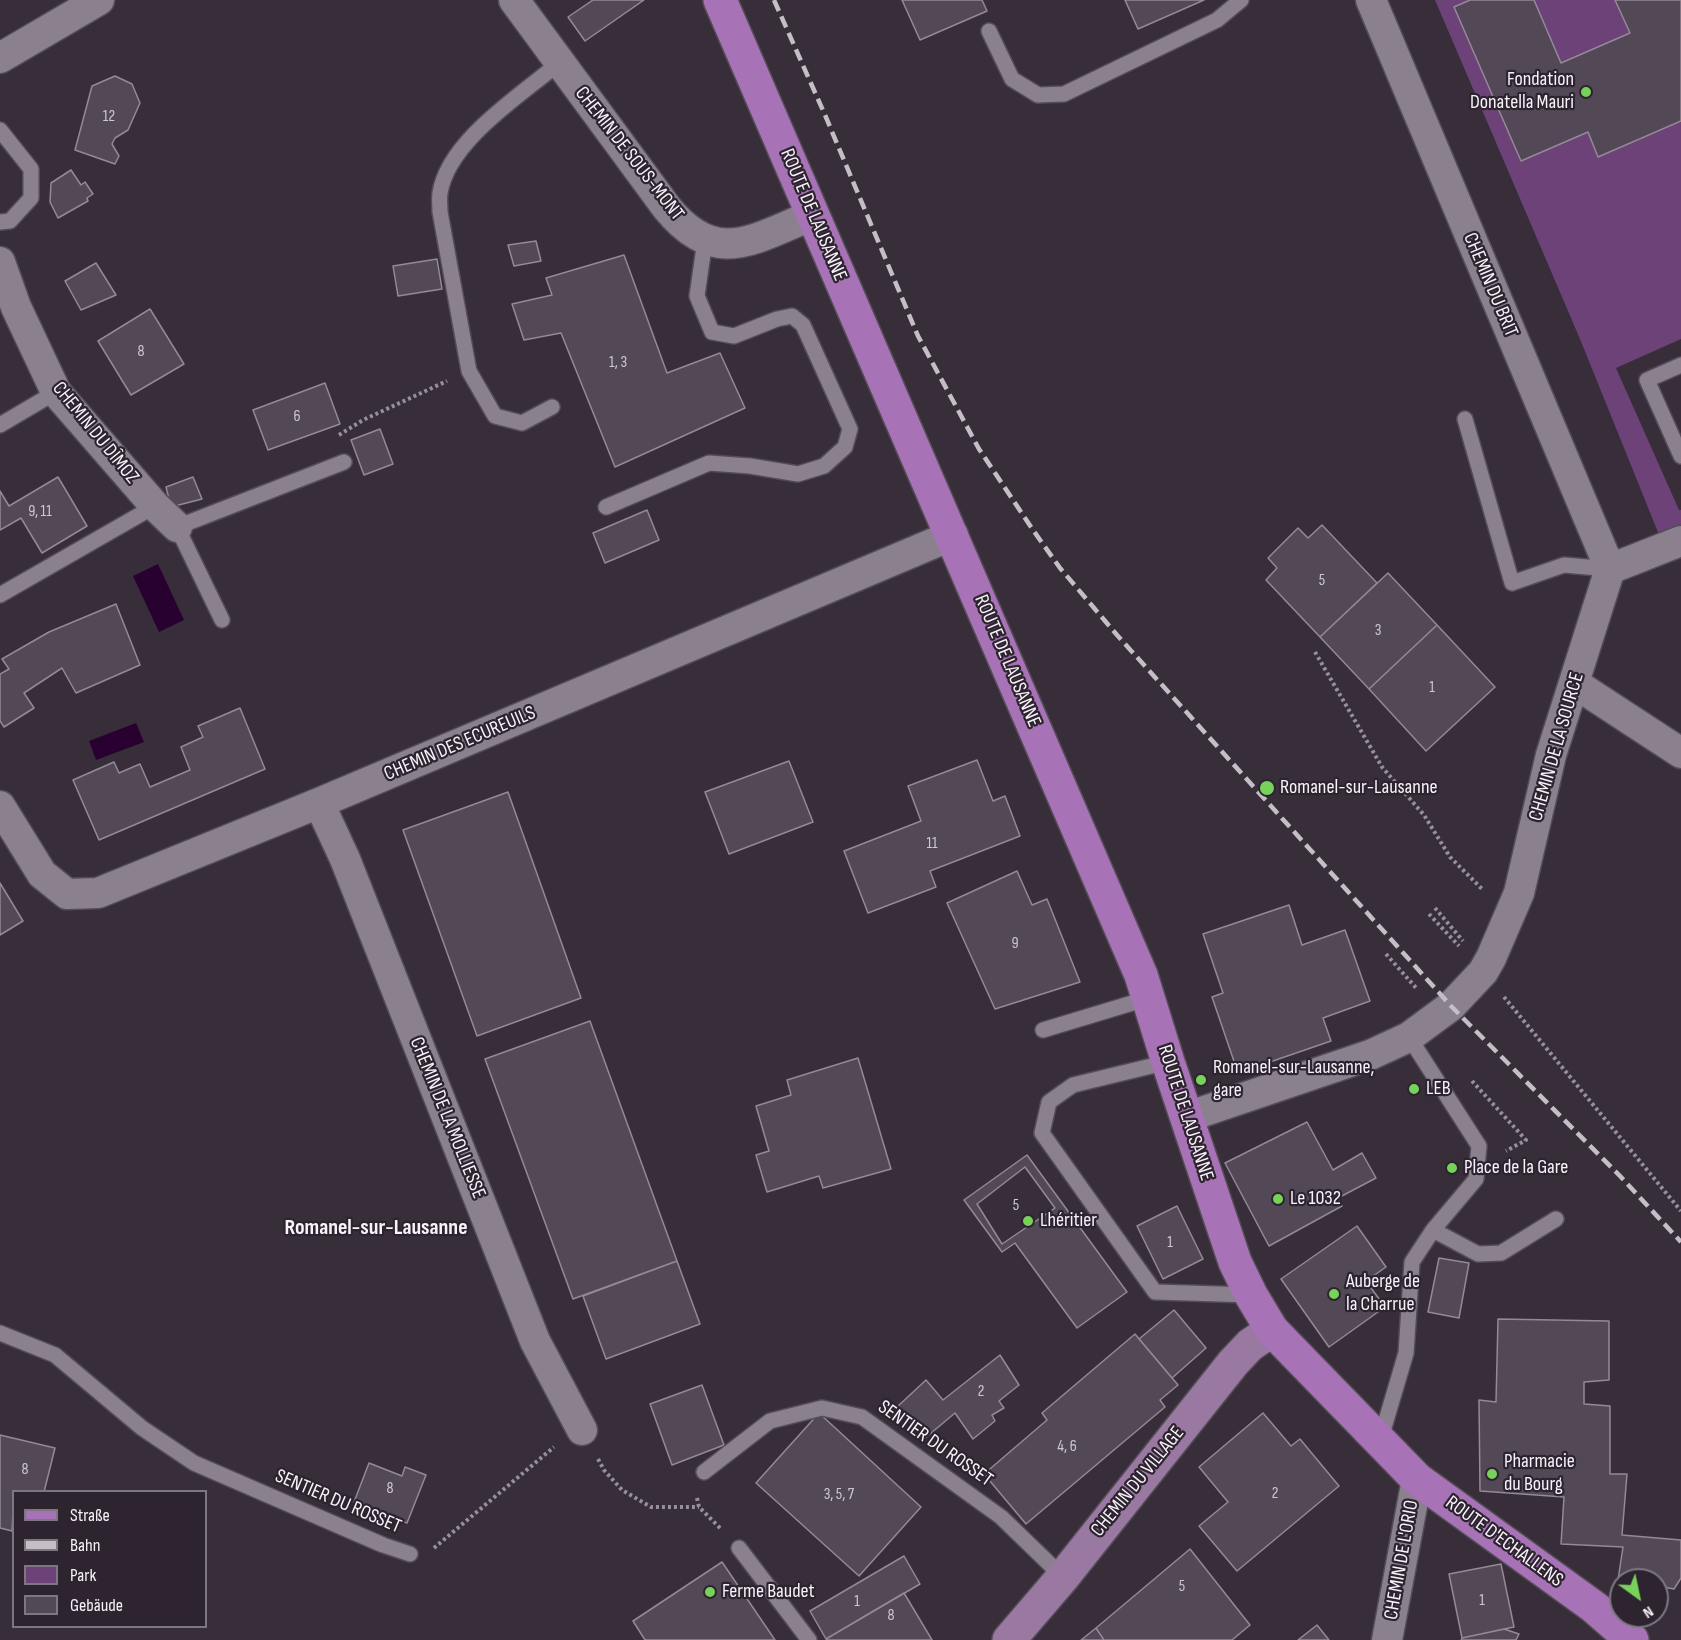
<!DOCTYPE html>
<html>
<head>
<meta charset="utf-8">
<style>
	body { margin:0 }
	#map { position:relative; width:1681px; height:1640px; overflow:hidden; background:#372e3a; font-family:"Sofia Sans Condensed",sans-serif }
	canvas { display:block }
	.legend { position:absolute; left:12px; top:1490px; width:195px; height:138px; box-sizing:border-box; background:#2d2430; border:2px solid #7e7681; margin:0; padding:8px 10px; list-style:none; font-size:18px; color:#f8f2fa }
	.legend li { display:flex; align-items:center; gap:12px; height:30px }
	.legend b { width:30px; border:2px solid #7e7681 }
	.north { position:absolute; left:1609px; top:1568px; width:60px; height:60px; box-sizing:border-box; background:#2d2430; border:2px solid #7e7681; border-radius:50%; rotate:147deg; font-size:16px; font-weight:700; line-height:24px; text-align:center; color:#f8f2fa }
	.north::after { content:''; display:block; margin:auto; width:21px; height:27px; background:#77d25a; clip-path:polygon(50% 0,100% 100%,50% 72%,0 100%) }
</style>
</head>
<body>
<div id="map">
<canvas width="1681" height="1640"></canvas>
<ul class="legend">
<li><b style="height:8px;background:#a872b7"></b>Straße</li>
<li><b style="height:8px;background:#c5bec7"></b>Bahn</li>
<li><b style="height:16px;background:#6d4278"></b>Park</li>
<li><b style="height:16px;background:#534956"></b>Gebäude</li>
</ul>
<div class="north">N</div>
</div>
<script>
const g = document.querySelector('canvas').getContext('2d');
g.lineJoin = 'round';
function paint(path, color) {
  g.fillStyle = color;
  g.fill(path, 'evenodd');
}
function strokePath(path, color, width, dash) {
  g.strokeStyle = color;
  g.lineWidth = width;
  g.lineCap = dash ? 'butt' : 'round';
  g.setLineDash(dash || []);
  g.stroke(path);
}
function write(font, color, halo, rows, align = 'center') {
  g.font = font + ' "Sofia Sans Condensed",sans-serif';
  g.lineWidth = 4.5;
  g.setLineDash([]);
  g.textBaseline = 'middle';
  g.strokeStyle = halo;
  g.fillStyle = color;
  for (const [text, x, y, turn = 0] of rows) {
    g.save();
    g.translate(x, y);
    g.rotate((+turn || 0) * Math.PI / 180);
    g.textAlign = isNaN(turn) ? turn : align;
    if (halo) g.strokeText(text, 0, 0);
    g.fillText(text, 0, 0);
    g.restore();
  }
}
paint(new Path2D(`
	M1435,0H1681V339L1616,368L1679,510H1681V551L1668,557L1580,339Z`), '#6d4278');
paint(new Path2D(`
	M158,564L184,620L159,632L133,576Z
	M136,723L144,742L96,760L89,741Z`), '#280131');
const building = new Path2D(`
	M593,0H644L585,41L568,17Z
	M902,0H982L987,11L920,40Z
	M1125,0H1204L1138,29Z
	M1470,0H1534L1561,63L1630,33L1615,0H1681V121L1598,157L1588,132L1521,161L1454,7Z
	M115,76L132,84L140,103L128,130L115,138L112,144L119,156L115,164L75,150L92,86Z
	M71,170L81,185L85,182L93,194L87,198L88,201L58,218L50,202L51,183Z
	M536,241L541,261L514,266L508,245Z
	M624,255L667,373L720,353L745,408L615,467L561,333L524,340L512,304L552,295L546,278Z
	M437,259L442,289L398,296L393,266Z
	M96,263L116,295L81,310L65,281Z
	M150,309L184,364L131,395L98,341Z
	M325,383L340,424L268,450L253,410Z
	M380,429L393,464L364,475L351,440Z
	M58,477L87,526L42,553L21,518L0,530V491L9,506Z
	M193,477L202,499L171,507L166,487Z
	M647,510L659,540L605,563L593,533Z
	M1322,525L1377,583L1320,637L1266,580L1277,568L1268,558L1298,528L1308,538Z
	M1388,573L1437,625L1369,689L1320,637Z
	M116,604L140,665L76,693L62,668L24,693L34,708L4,727L0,721V674L9,669L2,659L49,632Z
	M1437,625L1495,687L1426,751L1369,689Z
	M240,708L265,769L99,840L73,780L114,762L119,773L140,764L150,787L190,770L181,747L203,737L198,726Z
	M977,760L993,801L1005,796L1020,836L930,871L936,887L868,913L844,851L921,821L908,786Z
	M789,761L813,822L729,854L705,792Z
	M508,792L581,998L477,1036L403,830Z
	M1017,871L1032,905L1047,899L1080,982L995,1009L947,903Z
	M0,883L23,921L0,935Z
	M1289,905L1302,945L1345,930L1370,1001L1323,1018L1331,1041L1238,1073L1212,997L1223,993L1203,934Z
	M590,1021L677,1261L573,1299L485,1059Z
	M858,1058L891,1169L823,1188L819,1176L767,1192L756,1155L769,1151L756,1106L791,1095L787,1080Z
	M1307,1122L1333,1170L1362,1153L1376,1178L1338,1198L1342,1206L1269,1246L1225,1163Z
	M1027,1155L1127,1292L1077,1328L1015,1243L1002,1252L964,1200Z
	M1025,1167L1055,1208L1002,1244L977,1204Z
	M1177,1206L1203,1259L1163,1279L1137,1226Z
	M1357,1226L1386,1267L1366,1281L1385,1307L1329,1347L1281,1279Z
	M1439,1258L1469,1263L1459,1318L1428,1312Z
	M677,1261L700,1324L606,1359L583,1296Z
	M1174,1310L1206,1348L1172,1378L1139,1339Z
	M1498,1319L1609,1321V1380L1584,1382V1404L1610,1406V1474H1627L1622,1535L1681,1540V1578L1674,1589L1657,1586V1580H1618L1623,1547L1561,1544L1564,1497L1480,1491L1479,1400L1496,1402Z
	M1135,1334L1178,1385L1160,1400L1165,1407L1026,1524L984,1474L1047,1420L1042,1413Z
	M1000,1355L1019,1385L999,1401L1004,1408L992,1415L995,1421L973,1439L955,1413L924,1439L897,1407L926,1380L943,1400Z
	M702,1385L724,1445L672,1465L650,1404Z
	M819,1413L921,1507L859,1576L756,1483Z
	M1263,1413L1291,1446L1300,1439L1339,1486L1237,1571L1199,1526L1228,1502L1199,1467Z
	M0,1435L55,1448L44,1492H14L12,1531L0,1528Z
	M369,1463L402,1476L405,1467L426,1475L407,1523L354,1502Z
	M1190,1549L1250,1625L1232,1640H1104L1096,1628Z
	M904,1556L920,1584L826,1639L810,1611Z
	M722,1562L775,1640H645L633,1621Z
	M1501,1564L1514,1627L1462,1638L1449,1574Z
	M904,1593L932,1640H827L826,1639Z
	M1317,1625L1329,1640H1298Z
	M1096,1628L1104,1640H1081Z
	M1504,1629L1519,1634L1516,1640H1461L1462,1638Z`);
paint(building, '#534956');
strokePath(building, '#948997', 1.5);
const lane = new Path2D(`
	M989,31L1012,79L1038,95L1064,94L1217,20L1241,0
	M0,130L31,169V198L10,221L0,222
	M1681,365L1647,380L1681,456
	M552,407L522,423L495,416L469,371L440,212C440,206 439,199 440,193C448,141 521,95 559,63
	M1465,419L1512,583L1564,565L1610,569
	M0,425L56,392
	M606,507L709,463L750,466L798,474L824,466L845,447L850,429L803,325L792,316L777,319L734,336L712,332L697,296L705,240
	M0,595L155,506
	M222,620L177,527L344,462
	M1043,1030L1149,998
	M1168,1062L1073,1085L1049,1102L1042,1133L1155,1292L1251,1295
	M1433,1230L1478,1254L1501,1253L1556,1219
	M0,1333L55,1355L142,1428L194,1463L383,1545L410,1554
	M1380,1441L1406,1353L1412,1262L1433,1230L1476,1179L1479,1146L1409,1037
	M704,1472L770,1421L822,1408L862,1417L1001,1517L1063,1577
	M739,1548L809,1640`);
const street = new Path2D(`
	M514,0L667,208C716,268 753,239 813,215
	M1371,0L1610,569
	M0,58L99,0
	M0,262L16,307L56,392L155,506L177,527
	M1610,569L1681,541
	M1574,683L1681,753
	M319,803L345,859L535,1341L582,1430
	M0,806L42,874L67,894L98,893L319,803L953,535
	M1187,1117L1370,1055L1409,1037L1451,1006L1483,972L1491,958L1519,893L1551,755L1610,569
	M1387,1640L1417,1479`);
const secondary = new Path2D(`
	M1009,1640L1063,1577L1233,1363L1250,1345L1272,1330`);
const primary = new Path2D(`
	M720,0L1141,975L1168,1062L1235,1262L1251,1295L1272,1330L1417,1479L1594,1607L1632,1640`);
strokePath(lane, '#534b55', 18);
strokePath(street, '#534b55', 33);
strokePath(secondary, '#534b55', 36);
strokePath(primary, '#534b55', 36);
strokePath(new Path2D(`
	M339,435L363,420L447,381
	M1315,652L1382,767L1424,815L1450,857L1483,890
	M1435,908L1463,941
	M1429,914L1459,946
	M1386,954L1417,989
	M1504,997L1681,1211
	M1472,1081L1526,1140L1506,1151
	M598,1459L604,1470L622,1490L651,1507H699
	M697,1498L699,1507L721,1529
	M434,1548L554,1447`), '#978f99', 4, [3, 3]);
strokePath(lane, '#8b808e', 15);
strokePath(street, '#8b808e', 30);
strokePath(secondary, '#9979a2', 33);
strokePath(primary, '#a872b7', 33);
strokePath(new Path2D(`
	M774,0L825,115L918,336L979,449L1033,530L1060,568L1117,635L1451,1006L1620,1176L1681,1242`), '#c5bec7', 4.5, [12, 6]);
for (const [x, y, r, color] of [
	[1586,92,6,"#77d25a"],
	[1267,788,8,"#77d25a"],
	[1201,1080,6,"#77d25a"],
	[1414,1089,6,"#77d25a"],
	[1452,1168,6,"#77d25a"],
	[1278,1199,6,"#77d25a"],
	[1028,1221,6,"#77d25a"],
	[1334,1294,6,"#77d25a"],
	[1492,1474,6,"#77d25a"],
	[710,1592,6,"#77d25a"]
]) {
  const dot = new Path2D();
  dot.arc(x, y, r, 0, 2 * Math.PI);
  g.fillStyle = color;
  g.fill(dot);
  strokePath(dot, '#2d2430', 2);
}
write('16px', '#cfc8d1', null, [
	["12",109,117],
	["8",141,352],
	["1, 3",618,363],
	["6",297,417],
	["9, 11",40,512],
	["5",1322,581],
	["3",1378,631],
	["1",1432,688],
	["11",932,844],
	["9",1015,944],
	["5",1016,1206],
	["1",1170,1243],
	["2",981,1392],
	["4, 6",1067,1447],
	["8",25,1470],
	["8",390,1489],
	["2",1275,1494],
	["3, 5, 7",839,1495],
	["5",1182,1587],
	["1",1482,1601],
	["1",857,1602],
	["8",891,1616]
]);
write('20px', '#f8f2fa', '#2d2430', [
	["Fondation",1574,80,"right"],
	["Donatella Mauri",1574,103,"right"],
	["Romanel-sur-Lausanne",1280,788],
	["Romanel-sur-Lausanne,",1213,1068],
	["gare",1213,1091],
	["LEB",1426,1089],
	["Place de la Gare",1464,1168],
	["Le 1032",1290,1199],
	["Lhéritier",1040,1221],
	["Auberge de",1346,1282],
	["la Charrue",1346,1305],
	["Pharmacie",1504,1462],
	["du Bourg",1504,1485],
	["Ferme Baudet",722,1592]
], 'left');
write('20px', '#f8f2fa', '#2d2430', [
	["CHEMIN DE SOUS-MONT",629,154,52],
	["ROUTE DE LAUSANNE",813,215,67],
	["CHEMIN DU BRIT",1490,285,67],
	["CHEMIN DU DÎMOZ",95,433,51],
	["ROUTE DE LAUSANNE",1007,661,67],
	["CHEMIN DES ECUREUILS",460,744,-23],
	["CHEMIN DE LA SOURCE",1557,747,-74],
	["ROUTE DE LAUSANNE",1185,1113,72],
	["CHEMIN DE LA MOLLIESSE",447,1118,68],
	["SENTIER DU ROSSET",935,1444,35],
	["CHEMIN DU VILLAGE",1138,1482,-51],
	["SENTIER DU ROSSET",338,1502,23],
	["ROUTE D'ECHALLENS",1504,1542,36],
	["CHEMIN DE L'ORIO",1402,1560,-80]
]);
write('bold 22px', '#f8f2fa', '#2d2430', [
	["Romanel-sur-Lausanne",376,1228]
]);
</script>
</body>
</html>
